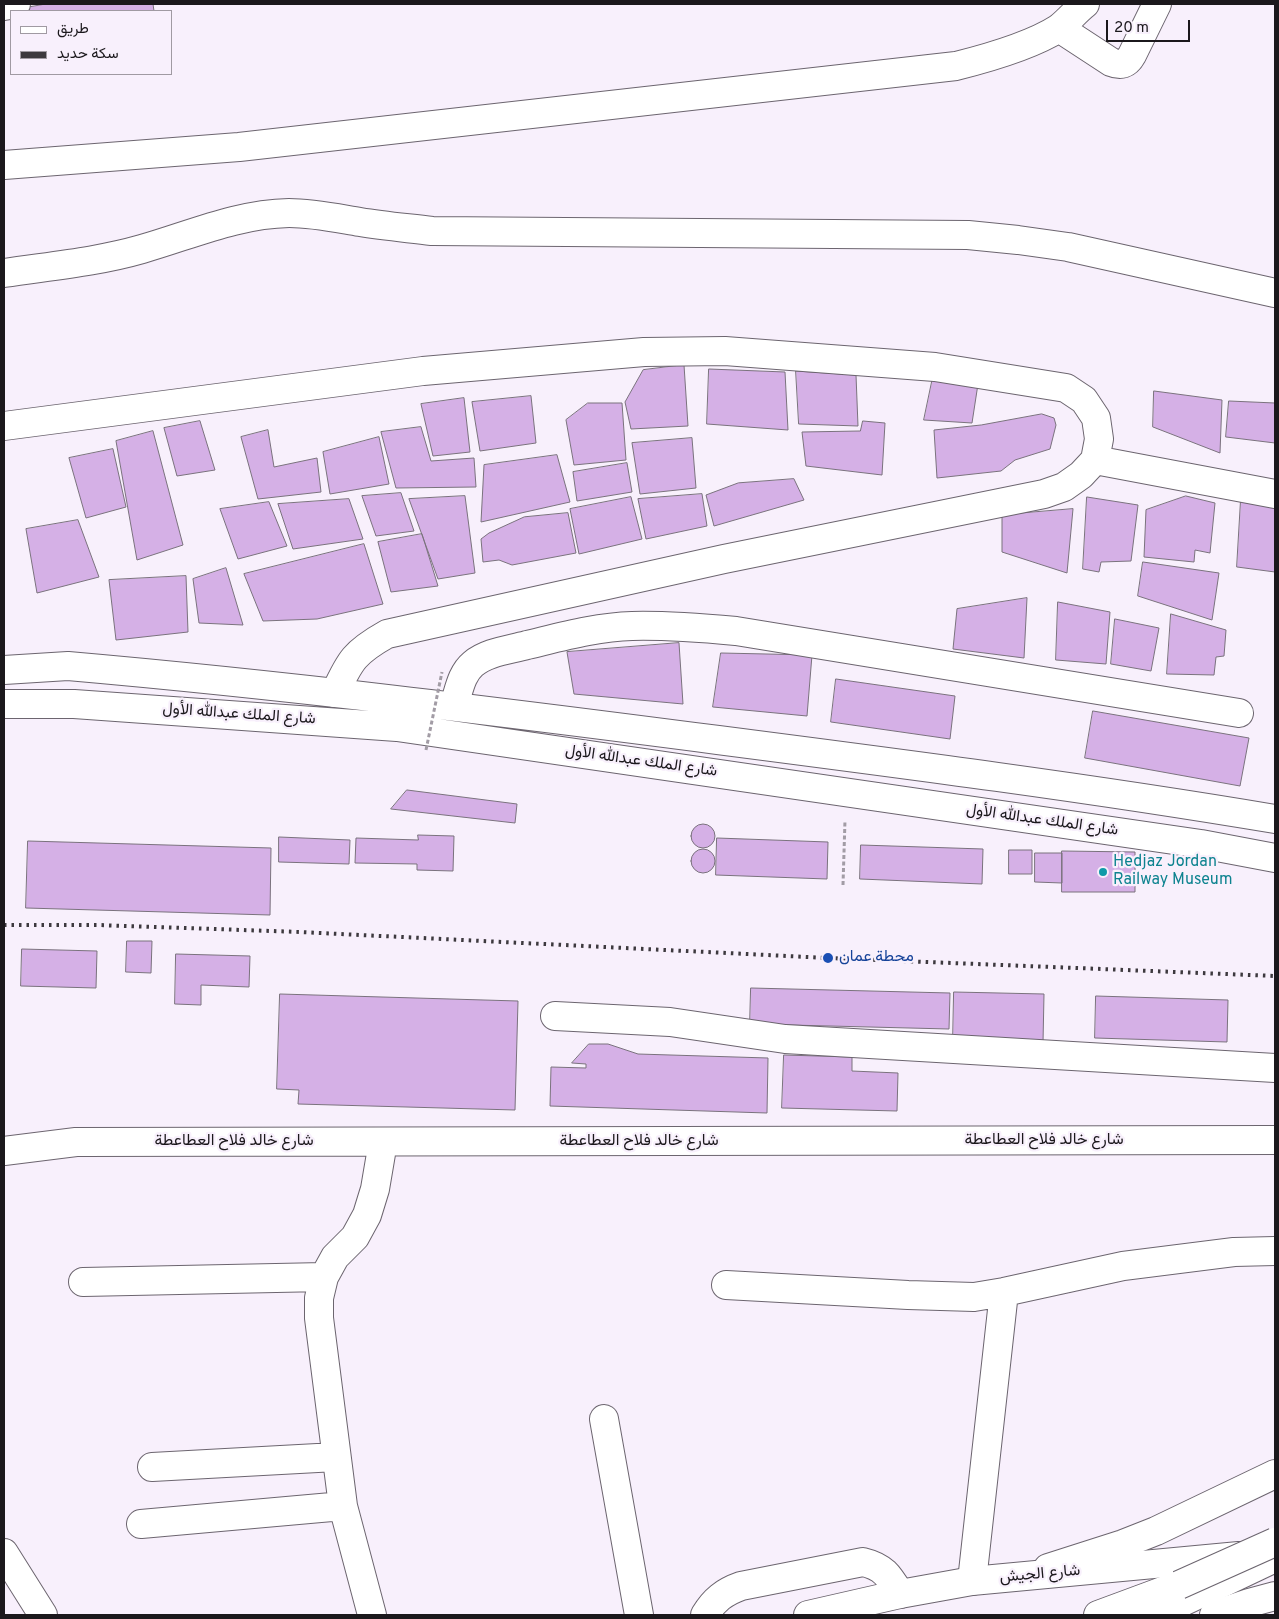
<!DOCTYPE html>
<html>
<head>
<meta charset="utf-8">
<style>
	body { margin:0 }
	#map { position:relative; width:1279px; height:1619px; overflow:hidden; background:#f8f0fc; font-family:Overpass,Vazirmatn,sans-serif }
	canvas { display:block }
	.frame { position:absolute; inset:0; border:5px solid #1b181c; pointer-events:none }
	.legend { position:absolute; left:10px; top:10px; width:162px; height:65px; box-sizing:border-box; background:#f8f0fc; border:1px solid #a09aa2; margin:0; padding:6px 9px; list-style:none; font-size:15px; color:#1b181c }
	.legend li { display:flex; align-items:center; gap:10px; height:25px }
	.legend b { width:25px; border:1px solid #a09aa2 }
	.scale { position:absolute; left:1106px; top:20px; width:84px; height:22px; box-sizing:border-box; border:2px solid #1b181c; border-top:0; padding-left:6px; font-size:15px; line-height:18px; white-space:nowrap; color:#1b181c; -webkit-text-stroke:4px #f8f0fc; paint-order:stroke }
</style>
</head>
<body>
<div id="map">
<canvas width="1279" height="1619"></canvas>
<div class="frame"></div>
<ul class="legend">
<li><b style="height:6px;background:#fff"></b>طريق</li>
<li><b style="height:6px;background:#3d393e"></b>سكة حديد</li>
</ul>
<div class="scale">20 m</div>
</div>
<script>
const g = document.querySelector('canvas').getContext('2d');
g.lineJoin = 'round';
function paint(path, color) {
  g.fillStyle = color;
  g.fill(path, 'evenodd');
}
function strokePath(path, color, width, dash) {
  g.strokeStyle = color;
  g.lineWidth = width;
  g.lineCap = dash ? 'butt' : 'round';
  g.setLineDash(dash || []);
  g.stroke(path);
}
function write(font, color, halo, rows, align = 'center') {
  g.font = font + ' Overpass,Vazirmatn,sans-serif';
  g.lineWidth = 4.5;
  g.setLineDash([]);
  g.textBaseline = 'middle';
  g.strokeStyle = halo;
  g.fillStyle = color;
  for (const [text, x, y, turn = 0] of rows) {
    g.save();
    g.translate(x, y);
    g.rotate((+turn || 0) * Math.PI / 180);
    g.textAlign = isNaN(turn) ? turn : align;
    if (halo) g.strokeText(text, 0, 0);
    g.fillText(text, 0, 0);
    g.restore();
  }
}
const building = new Path2D(`
	M46,4H153L154,11H25V8Z
	M684,365L688,426L631,429L625,402L643,370Z
	M709,369L785,372L788,430L707,424Z
	M796,371L856,375L858,426L799,424Z
	M933,377L978,384L972,423L924,420Z
	M1154,391L1222,400L1220,453L1153,427Z
	M531,396L536,443L480,451L472,402Z
	M464,398L470,452L433,456L421,404Z
	M1229,401L1275,403V443L1226,437Z
	M588,403H622L626,460L574,465L566,420Z
	M1042,414L1054,418L1056,425L1050,449L1015,460L1001,471L937,478L934,430L981,425Z
	M200,421L215,470L177,476L164,428Z
	M863,421L885,423L882,475L806,466L802,432L860,431Z
	M421,427L431,461L474,458L476,487L396,488L381,432Z
	M268,430L274,467L317,458L321,492L258,499L241,437Z
	M153,431L183,545L137,560L116,441Z
	M379,437L389,484L330,494L323,452Z
	M692,438L696,488L640,494L632,443Z
	M113,449L126,507L86,518L69,458Z
	M557,455L570,502L481,522L484,465Z
	M627,463L632,492L577,501L573,472Z
	M794,479L804,500L714,526L706,495L738,483Z
	M401,493L414,531L376,536L362,496Z
	M702,494L707,526L646,539L638,499Z
	M465,496L475,573L438,579L409,499Z
	M1186,496L1215,503L1210,553L1195,550L1194,562L1144,557L1146,510Z
	M631,497L642,539L579,554L570,509Z
	M1087,497L1138,505L1131,561L1101,562L1099,572L1083,569Z
	M349,499L363,539L293,549L278,504Z
	M1241,499L1275,504V572L1237,567Z
	M269,502L287,546L238,559L220,509Z
	M1073,509L1067,573L1002,552V515Z
	M568,513L576,553L512,565L499,560L483,562L481,539L489,533L524,517Z
	M78,520L99,577L37,593L26,529Z
	M422,534L438,586L391,592L378,542Z
	M364,544L383,604L317,619L263,621L244,574Z
	M1143,562L1219,573L1212,620L1138,596Z
	M226,568L243,625L199,623L193,579Z
	M186,576L188,632L116,640L109,580Z
	M1027,598L1024,658L953,649L957,609Z
	M1058,602L1110,612L1106,664L1056,660Z
	M1171,614L1226,630L1224,656L1216,657L1214,675L1167,674Z
	M1115,619L1159,628L1151,671L1111,664Z
	M679,643L683,704L574,694L567,652Z
	M721,653L812,655L807,716L713,707Z
	M836,679L955,696L950,739L831,722Z
	M1093,711L1249,738L1240,786L1085,758Z
	M407,790L517,804L515,823L391,809Z
	M691 836a12 12 0 1 1 24 0a12 12 0 1 1-24 0Z
	M418,835L454,836L453,871L417,870V864L355,863L356,838L418,840Z
	M279,837L350,840L349,864L279,862Z
	M717,838L828,842L827,879L716,875Z
	M28,841L271,848L270,915L26,908Z
	M861,845L983,849L982,884L860,879Z
	M691 861a12 12 0 1 1 24 0a12 12 0 1 1-24 0Z
	M1009,850H1032V874H1009Z
	M1062,851L1135,852V892H1062Z
	M1035,853H1062V883L1035,882Z
	M127,941H152L151,973L126,972Z
	M22,949L97,951L96,988L21,986Z
	M176,954L250,956L249,987L201,985V1005L175,1004Z
	M751,988L950,993L949,1029L750,1024Z
	M954,992L1044,994L1043,1043L953,1040Z
	M280,994L518,1001L515,1110L298,1104L299,1090L277,1089Z
	M1096,996L1228,1000L1227,1042L1095,1038Z
	M589,1044H608L638,1054L768,1058L767,1113L550,1106L551,1067L586,1068V1064L572,1063Z
	M784,1055L852,1057V1071L898,1073L897,1111L782,1108Z`);
paint(building, '#d5b0e6');
strokePath(building, '#7a727d', 1);
const minor = new Path2D(`
	M4,6L16,4
	M1059,28L1111,62C1121,66 1127,64 1132,55L1157,4
	M4,165L239,147L956,66C988,58 1031,46 1059,28C1068,21 1076,11 1085,4
	M4,273C50,266 97,262 142,249C191,235 237,214 289,213C313,213 336,218 360,222C384,226 408,228 432,231L968,235L1018,240L1068,247L1275,293
	M4,426L423,371L644,352L725,351L935,367L1066,388L1084,400L1096,418L1099,439L1095,460L1081,475L1064,487L1044,494L724,559L387,634C355,652 350,660 335,693
	M1095,460L1275,494
	M454,705C459,691 461,674 473,664C487,652 509,650 527,645C561,637 597,627 632,626C667,625 702,628 736,631L1239,713
	M555,1016L670,1022L785,1039L1275,1068
	M4,1151L76,1142L1275,1140
	M83,1282L324,1277
	M726,1285L908,1295L974,1297L1004,1292L1123,1266L1234,1252L1275,1251
	M604,1419L639,1615
	M152,1467L336,1457
	M141,1524L343,1506
	M4,1553L43,1615
	M972,1581L1004,1292
	M372,1615L343,1506L319,1318V1298L324,1277L335,1257L355,1237L367,1215L375,1189L383,1142
	M705,1615C714,1600 724,1592 741,1586L863,1562C884,1567 889,1576 900,1594
	M1098,1615L1179,1585
	M1155,1615L1275,1558`);
const major = new Path2D(`
	M4,670L68,666C285,685 502,712 718,740C904,764 1090,788 1275,819
	M4,704H74L397,727L1201,844L1275,858
	M1048,1568L1123,1544L1156,1531L1275,1474`);
const highway = new Path2D(`
	M808,1615L900,1594L972,1581L1239,1556
	M1214,1615L1249,1603L1275,1596`);
strokePath(minor, '#6c656f', 30);
strokePath(major, '#6c656f', 30);
strokePath(highway, '#6c656f', 30);
strokePath(new Path2D(`
	M843,885L845,820`), '#a29ca5', 3, [4, 2.5]);
strokePath(minor, '#fff', 28);
strokePath(major, '#fff', 28);
strokePath(highway, '#fff', 28);
strokePath(new Path2D(`
	M4,925H98L300,932L828,958L1275,976`), '#3d393e', 4, [2.5, 5]);
const minorBridge = new Path2D(`
	M1179,1585L1275,1542`);
strokePath(minorBridge, '#6c656f', 30, []);
strokePath(new Path2D(`
	M426,750L442,672`), '#a29ca5', 3, [4, 2.5]);
strokePath(minorBridge, '#fff', 28);
for (const [x, y, r, color] of [
	[1103,872,5,"#0f9aa8"],
	[828,958,6,"#1a4fb4"]
]) {
  const dot = new Path2D();
  dot.arc(x, y, r, 0, 2 * Math.PI);
  g.fillStyle = color;
  g.fill(dot);
  strokePath(dot, '#f8f0fc', 2);
}
write('16px', '#1b181c', '#f8f0fc', [
	["شارع الملك عبدالله الأول",239,715,4],
	["شارع الملك عبدالله الأول",641,762,8],
	["شارع الملك عبدالله الأول",1042,821,8],
	["شارع خالد فلاح العطاعطة",1044,1141],
	["شارع خالد فلاح العطاعطة",234,1142],
	["شارع خالد فلاح العطاعطة",639,1142],
	["شارع الجيش",1040,1575,-5]
]);
write('16px', '#0d838f', '#f8f0fc', [
	["Hedjaz Jordan",1113,863],
	["Railway Museum",1113,881]
], 'left');
write('16px', '#164399', '#f8f0fc', [
	["محطة عمان",839,958]
], 'left');
</script>
</body>
</html>
